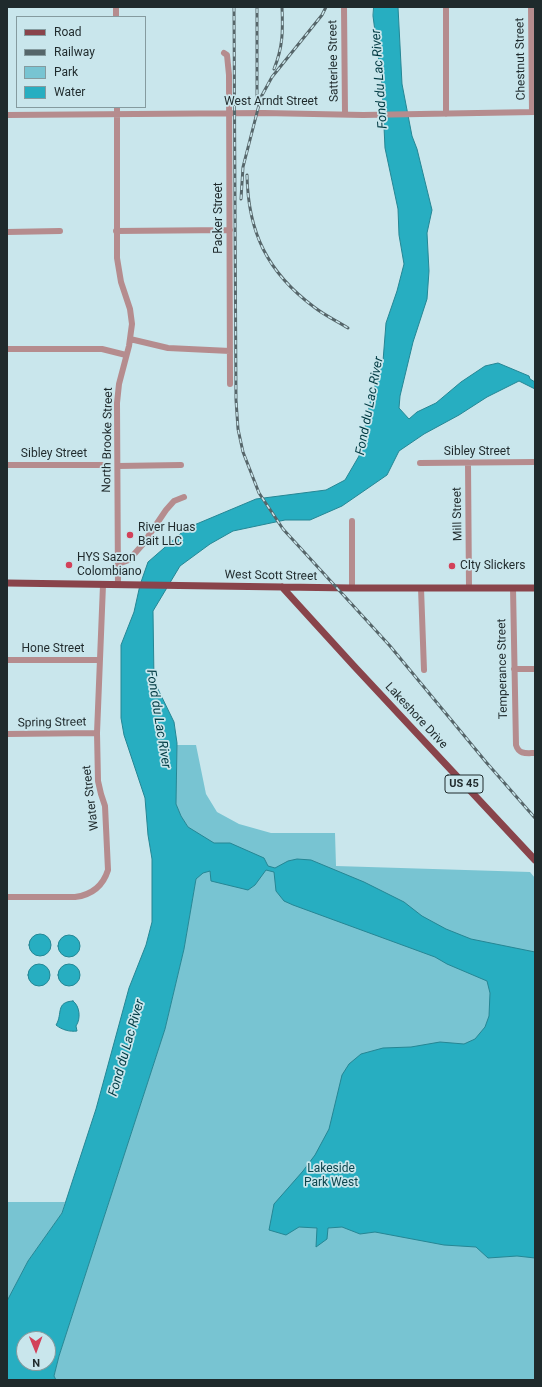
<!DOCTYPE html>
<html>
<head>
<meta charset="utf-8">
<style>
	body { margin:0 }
	#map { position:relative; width:542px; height:1387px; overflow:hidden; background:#c9e6ec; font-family:Roboto,sans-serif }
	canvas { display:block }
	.frame { position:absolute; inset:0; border:8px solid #1f2a2c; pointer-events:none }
	.legend { position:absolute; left:16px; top:16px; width:130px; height:92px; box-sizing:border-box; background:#c9e6ec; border:1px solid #859b9f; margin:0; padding:5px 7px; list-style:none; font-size:12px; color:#1f2a2c }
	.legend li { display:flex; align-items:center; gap:8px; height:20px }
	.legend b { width:20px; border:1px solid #859b9f }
	.north { position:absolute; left:16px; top:1331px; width:40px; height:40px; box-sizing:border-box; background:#c9e6ec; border:1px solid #859b9f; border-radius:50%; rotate:179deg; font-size:11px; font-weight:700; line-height:16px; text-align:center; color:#1f2a2c }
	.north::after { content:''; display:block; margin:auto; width:14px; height:18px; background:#d24159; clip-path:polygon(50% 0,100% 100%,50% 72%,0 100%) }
</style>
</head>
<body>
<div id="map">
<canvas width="542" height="1387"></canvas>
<div class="frame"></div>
<ul class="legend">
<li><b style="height:5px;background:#89444b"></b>Road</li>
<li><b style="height:5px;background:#56666a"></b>Railway</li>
<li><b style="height:11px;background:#78c4d2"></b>Park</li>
<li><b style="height:11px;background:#27aec1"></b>Water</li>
</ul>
<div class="north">N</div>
</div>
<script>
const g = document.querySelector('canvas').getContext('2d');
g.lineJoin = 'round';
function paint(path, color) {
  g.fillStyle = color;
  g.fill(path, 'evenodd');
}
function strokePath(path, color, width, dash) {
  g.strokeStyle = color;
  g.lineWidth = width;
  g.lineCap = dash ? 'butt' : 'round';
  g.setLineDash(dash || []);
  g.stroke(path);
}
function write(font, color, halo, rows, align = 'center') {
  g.font = font + ' Roboto,sans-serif';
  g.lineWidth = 3.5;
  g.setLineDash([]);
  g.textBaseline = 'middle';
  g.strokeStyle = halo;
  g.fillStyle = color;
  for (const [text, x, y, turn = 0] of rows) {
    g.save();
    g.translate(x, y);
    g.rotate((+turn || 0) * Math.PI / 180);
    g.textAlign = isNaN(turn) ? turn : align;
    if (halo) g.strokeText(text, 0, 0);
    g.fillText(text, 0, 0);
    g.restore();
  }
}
paint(new Path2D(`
	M177,745H196L206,794L217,812L239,824L271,833H335L336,866L530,872L535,878V1380H56L54,1377L59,1356L165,1029L184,949L196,879L188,827L181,816L176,804Z
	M7,1202H65L62,1213L28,1261L7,1301Z`), '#78c4d2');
const water = new Path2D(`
	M374,7H398L402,84L412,136L417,149L432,210L427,233L429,271L427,299L413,342L400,396L399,408L409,419L417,412L436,403L461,382L485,366L498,363L529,376L530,379L535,382V389L519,381L487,397L459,415L424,434L399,451L387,475L342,506L310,520H285L233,531L210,544L180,566L153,611L154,681L174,722L177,743L176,804L181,816L188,827L214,843H230L264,858L268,866L275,868L288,861L297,859L311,860L364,882L404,902L422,916L446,929L471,939L535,952V1258L517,1256L488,1258L476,1247L444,1245L375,1232L360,1234L342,1227L328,1228L327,1239L316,1247L317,1228L299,1227L286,1235L269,1230L274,1204L303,1171L315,1155L329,1129L342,1075L349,1064L361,1054L383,1048L411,1047L440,1042L464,1044L475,1039L485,1027L489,1016L490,993L487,981L447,964L435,957L293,905L284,901L276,891L274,872L266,870L255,885L248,890L211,881L210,871L203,873L196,879L184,949L165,1029L59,1356L54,1376L56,1380H7V1301L28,1261L62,1213L96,1109L129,988L146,945L152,922V859L148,835L145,798L124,735L121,718V645L134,612L140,585L148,562L187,528L256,499L326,490L345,480L359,456L371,398L383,361L386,323L397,291L404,264L399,235L398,209L385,148L382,85L373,16ZM24,1339H48V1363H24Z
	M29 945a11 11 0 1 1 22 0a11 11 0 1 1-22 0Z
	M58 946a11 11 0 1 1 22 0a11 11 0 1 1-22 0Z
	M28 975a11 11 0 1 1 22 0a11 11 0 1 1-22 0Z
	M58 975a11 11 0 1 1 22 0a11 11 0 1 1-22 0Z
	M73,1001C80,1006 81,1019 76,1026L77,1031C70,1032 62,1030 56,1025C63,1014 55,1002 73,1001Z`);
paint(water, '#27aec1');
strokePath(water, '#258694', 1);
strokePath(new Path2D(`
	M116,7V17
	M344,7L345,114
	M446,7V114
	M531,7L532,112
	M224,53L227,55L229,75L230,384
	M117,107V258L121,282L130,309L132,324L129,346L119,384L117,403L118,585
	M7,115L264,113L363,115L535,112
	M116,231L230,230
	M7,232L60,231
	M130,339L168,348L230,351
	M7,349H102L126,355
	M420,463L535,462
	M468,463L469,588
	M7,465H102
	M118,466L181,465
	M352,521V588
	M118,564L129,560L143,544L166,510L174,501L184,497
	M421,588L424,670
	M513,588L516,745C519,755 527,753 535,753
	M7,660H99
	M514,669H535
	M7,734L97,733
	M7,897H75C91,895 103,886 108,870L105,806L101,794L98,781L97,733L103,585`), '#b58c8e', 6);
strokePath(new Path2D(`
	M7,583L352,588H535
	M282,587L354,666L535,860`), '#89444b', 7);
const rail = new Path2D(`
	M234,7L236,400L238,429L243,452L259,493L283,529L390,646L486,762L535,818
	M274,69C283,47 283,31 282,7
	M257,103V8
	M247,175C248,232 267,272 314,307C324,315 337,321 348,328
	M241,199L243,167L261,97L272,77L322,15L326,7`);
strokePath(rail, '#56666a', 3);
strokePath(rail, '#c9e6ec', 1.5, [4.5]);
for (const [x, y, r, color] of [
	[130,535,4,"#d24159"],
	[69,565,4,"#d24159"],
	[452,566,4,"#d24159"]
]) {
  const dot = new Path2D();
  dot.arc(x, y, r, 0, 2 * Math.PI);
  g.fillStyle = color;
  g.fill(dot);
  strokePath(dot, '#c9e6ec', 1.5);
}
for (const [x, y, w] of [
	[464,784,38]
]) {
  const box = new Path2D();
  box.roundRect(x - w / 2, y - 9, w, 18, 3);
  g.fillStyle = '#c9e6ec';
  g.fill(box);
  strokePath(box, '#1f2a2c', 1);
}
write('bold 11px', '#1f2a2c', null, [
	["US 45",464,784]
]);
write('12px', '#1f2a2c', '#c9e6ec', [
	["Chestnut Street",521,59,-91],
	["Satterlee Street",334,61,-91],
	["West Arndt Street",271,102],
	["Packer Street",219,218,-90],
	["North Brooke Street",108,440,-89],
	["Sibley Street",477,452],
	["Sibley Street",54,454],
	["Mill Street",458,514,-91],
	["West Scott Street",271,576,1],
	["Hone Street",53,649],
	["Temperance Street",503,669,-91],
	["Lakeshore Drive",416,716,47],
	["Spring Street",52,723,-1],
	["Water Street",91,798,-97]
]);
write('12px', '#1f2a2c', '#c9e6ec', [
	["River Huas",138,528],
	["Bait LLC",138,542],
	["HYS Sazon",77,558],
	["Colombiano",77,572],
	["CIty Slickers",460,566]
], 'left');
write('12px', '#0d454d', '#c9e6ec', [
	["Lakeside",331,1169],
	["Park West",331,1183]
]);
write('italic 13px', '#003a42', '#c9e6ec', [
	["Fond du Lac River",380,79,-94],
	["Fond du Lac River",370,406,-79],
	["Fond du Lac River",158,719,81],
	["Fond du Lac River",127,1048,-74]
]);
</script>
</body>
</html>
